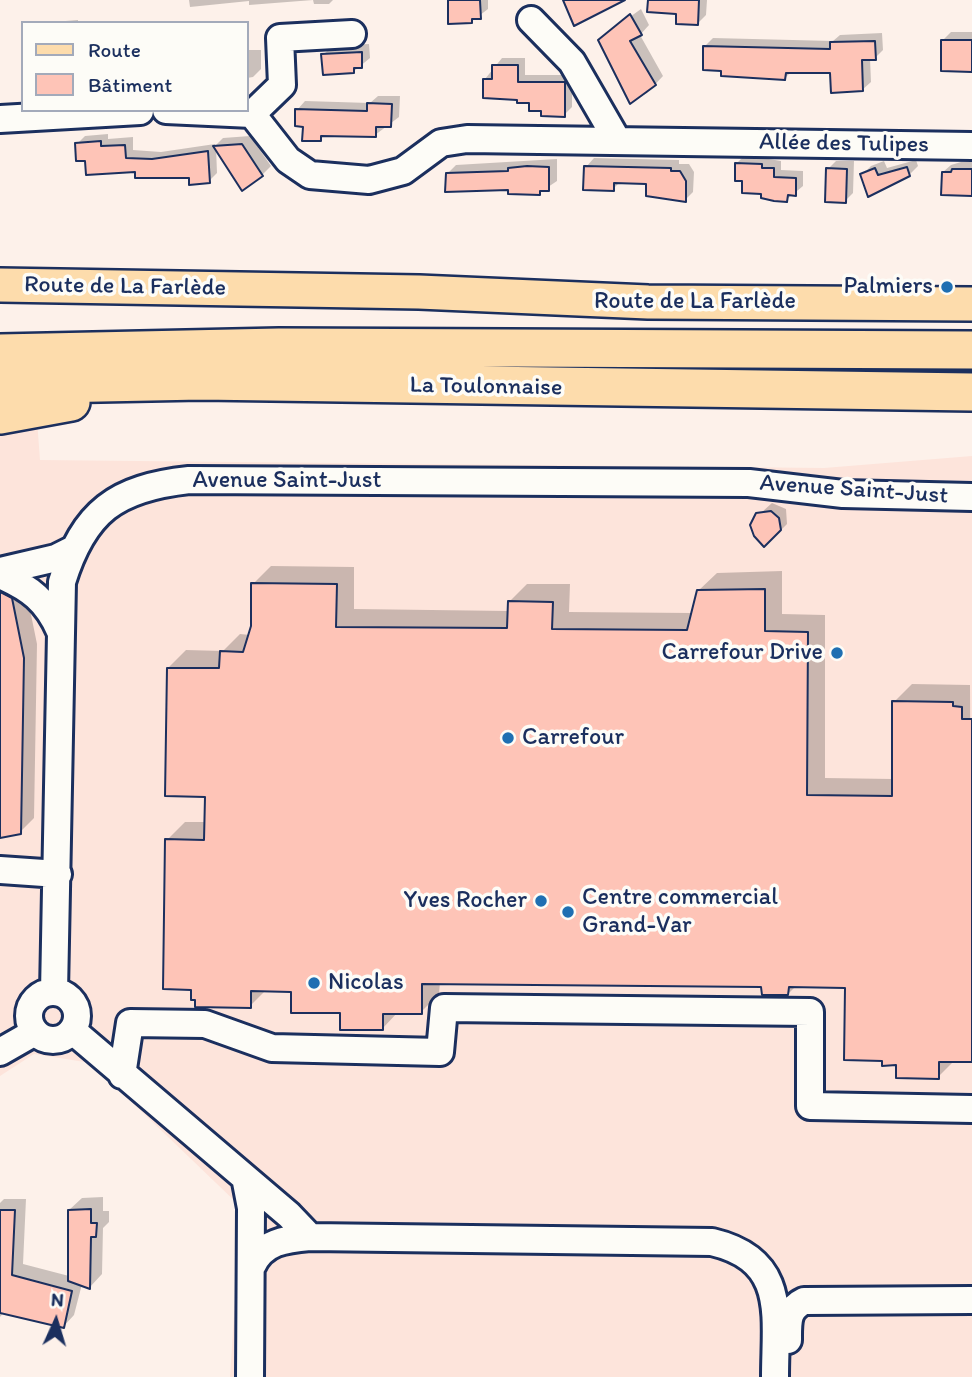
<!DOCTYPE html>
<html>
<head>
<meta charset="utf-8">
<style>
	body { margin:0 }
	#map { position:relative; width:972px; height:1377px; overflow:hidden; background:#fdf1ea; font-family:Itim,sans-serif }
	canvas { display:block }
	.legend { position:absolute; left:21px; top:21px; width:228px; height:91px; box-sizing:border-box; background:#fdfcf7; border:2px solid #a3aaba; margin:0; padding:9px 12px; list-style:none; font-size:21px; color:#1b2f5e }
	.legend li { display:flex; align-items:center; gap:14px; height:35px }
	.legend b { width:35px; border:2px solid #a3aaba }
	.north { position:absolute; left:21px; top:1286px; width:70px; height:70px; -webkit-text-stroke:5px #fdfcf7; paint-order:stroke; rotate:4deg; font-size:19px; font-weight:700; line-height:28px; text-align:center; color:#1b2f5e }
	.north::after { content:''; display:block; margin:auto; width:24px; height:32px; background:#1b2f5e; clip-path:polygon(50% 0,100% 100%,50% 72%,0 100%) }
</style>
</head>
<body>
<div id="map">
<canvas width="972" height="1377"></canvas>
<ul class="legend">
<li><b style="height:9px;background:#fddcac"></b>Route</li>
<li><b style="height:19px;background:#fec4b7"></b>Bâtiment</li>
</ul>
<div class="north">N</div>
</div>
<script>
const g = document.querySelector('canvas').getContext('2d');
g.lineJoin = 'round';
function paint(path, color) {
  g.fillStyle = color;
  g.fill(path, 'evenodd');
}
function strokePath(path, color, width, dash) {
  g.strokeStyle = color;
  g.lineWidth = width;
  g.lineCap = dash ? 'butt' : 'round';
  g.setLineDash(dash || []);
  g.stroke(path);
}
function write(font, color, halo, rows, align = 'center') {
  g.font = font + ' Itim,sans-serif';
  g.lineWidth = 7;
  g.setLineDash([]);
  g.textBaseline = 'middle';
  g.strokeStyle = halo;
  g.fillStyle = color;
  for (const [text, x, y, turn = 0] of rows) {
    g.save();
    g.translate(x, y);
    g.rotate((+turn || 0) * Math.PI / 180);
    g.textAlign = isNaN(turn) ? turn : align;
    if (halo) g.strokeText(text, 0, 0);
    g.fillText(text, 0, 0);
    g.restore();
  }
}
paint(new Path2D(`
	M37,420L40,460L824,468L972,456V1377H230L241,1207L91,1063L34,1054L0,1076V422Z`), '#fde4db');
paint(new Path2D(`
	M189,0H333L329,4H314L313,0L249,5V1L190,7Z
	M450,0H488V9L471,22Z
	M674,0H707L706,15L697,24Z
	M641,9L649,25L640,35L663,76L647,93L631,102L609,32Z
	M78,20V23H40Z
	M951,32H972V70L943,40Z
	M882,33L883,50L875,58H870L871,82L862,90L832,71H792L785,78L723,69L705,46L713,38L833,41L840,35Z
	M369,44L370,58L353,72L323,55L332,46Z
	M247,46L249,50H261V69L253,77L247,78Z
	M502,58H525V75H572V107L564,115L531,102L485,97V79Z
	M378,96H400L399,117L375,135H325L320,139L304,125L297,110L305,101L370,103Z
	M108,134V139L133,137V150L161,152L215,144V146L223,138L250,136L271,166L262,175L216,147L217,173L209,181L87,159L77,144L85,136Z
	M745,155L781,161V170L803,171V186L786,200L763,192L743,179L737,163Z
	M594,158L679,160V164H689L694,172L693,192L685,200H668V195L648,182L621,181L613,189L586,167Z
	M557,159V181L539,193L447,174L456,165Z
	M916,160L918,166L909,175L869,195L862,175L871,166L884,161L887,168Z
	M836,161H854L853,193L845,201L828,169Z
	M961,162H972V194L943,172L951,165Z
	M772,503L786,509L787,524L778,533L762,512Z
	M271,566L354,567V609L509,611V602L527,584H570L569,612L693,613L698,591L717,573L782,571V614L825,615V778L893,779L894,702L912,684L970,685L972,1060H955L938,1077L898,1064L847,986H796L788,994L763,986L440,982L439,994L421,1012H398L382,1029L293,991L266,990L250,1006L167,840L185,822H206L207,795L168,668L186,650L223,651L240,634L250,635L253,584Z
	M0,585L26,590L37,644L34,818L20,832L0,836Z
	M103,1197V1211H109V1222L103,1228L102,1274L90,1287L82,1284L74,1315L63,1327L4,1312L0,1317V1203L4,1199H26L23,1264L69,1276V1210L82,1198Z`), '#0003');
const building = new Path2D(`
	M448,0H480L481,19H472V23L448,24Z
	M563,0H625L574,26Z
	M648,0H699L698,25L676,24V14L647,12Z
	M630,14L642,35L630,41L656,85L630,104L598,40Z
	M941,40H972V72L941,71Z
	M875,41L876,60H862L863,91L831,93L830,73H786L785,80L721,76V71L703,70V46L830,49V42Z
	M362,52V68H354V73L323,75L321,54Z
	M492,65H518V82H565V117L541,116V111H529V103H517V100L483,98V79H492Z
	M367,103L392,104L391,127H376V137L321,136V141H302L303,127L295,126V109L367,111Z
	M101,141V146L125,145L126,158L152,159L208,151L210,183L189,185V178H135V172L86,175L85,161H76L75,143Z
	M242,144L263,176L242,191L213,146Z
	M735,163L762,164V168H774V177L796,178V196L788,195L787,202L774,201L761,198V194L742,193V181H735Z
	M527,166L549,167V191H540V195L508,194V190L445,192L446,173L508,171V168Z
	M584,166L671,168V171H680L686,181V202L646,196V184L614,183V191L583,190Z
	M907,167L910,176L868,197L860,174L875,168L878,175Z
	M826,168L847,169L846,203L825,202Z
	M952,169H972V196L941,195L942,172H951Z
	M771,511L779,518L781,530L764,547L754,536L750,525L756,513Z
	M251,583L337,584L336,627L507,628L508,601L553,602L552,629L687,630L697,590L765,589V631L808,632L807,795L892,796V701L953,702V706L962,707V719H972V1062H939V1079L896,1078V1065L882,1066V1061L844,1060L845,988L789,987L788,995H762L761,987L422,984V1014H383V1030H340V1013H291V992L251,991V1008L195,1007V1000H191V990L163,989L165,839L204,840L205,797L165,796L167,668H219L220,651L243,652L251,626Z
	M0,592L12,598L24,658L21,834L0,838Z
	M91,1209V1223H97L96,1237H91L90,1289L68,1281V1210Z
	M0,1210H15L12,1275L72,1291L64,1328L0,1313Z`);
paint(building, '#fec4b7');
strokePath(building, '#1b2f5e', 2);
const minor = new Path2D(`
	M531,20L572,62L617,140
	M166,110L252,114L288,160L310,175L369,180L403,171L441,143L467,139L972,146
	M252,114L282,85L280,38L352,34
	M0,119L140,111
	M0,571L56,558L72,550
	M0,575C30,588 47,601 60,631
	M0,870L58,874
	M29 1016a24 24 0 1 1 48 0a24 24 0 1 1-48 0Z
	M54,992L62,582C84,511 116,488 189,480L749,483L843,494L972,497
	M73,1031L289,1215L310,1237L712,1242C788,1260 775,1315 775,1377
	M0,1052L35,1032
	M122,1075L130,1023L205,1024L272,1048L440,1052L444,1008L810,1012V1106L972,1109
	M246,1182L251,1208L250,1377
	M252,1266C263,1242 285,1239 310,1237
	M788,1340C788,1322 787,1309 804,1301L972,1300`);
const major = new Path2D(`
	M0,285L419,292L648,302L972,304`);
const highway = new Path2D(`
	M0,353L279,347L972,350
	M0,385L201,381L972,392
	M0,415L71,402`);
strokePath(minor, '#1b2f5e', 32);
strokePath(major, '#1b2f5e', 38);
strokePath(highway, '#1b2f5e', 42);
strokePath(minor, '#fdfcf7', 26);
strokePath(major, '#fddcac', 33);
strokePath(highway, '#fddcac', 37);
for (const [x, y, r, color] of [
	[947,287,7,"#1f6fb2"],
	[837,653,7,"#1f6fb2"],
	[508,738,7,"#1f6fb2"],
	[541,901,7,"#1f6fb2"],
	[568,912,7,"#1f6fb2"],
	[314,983,7,"#1f6fb2"]
]) {
  const dot = new Path2D();
  dot.arc(x, y, r, 0, 2 * Math.PI);
  g.fillStyle = color;
  g.fill(dot);
  strokePath(dot, '#fdfcf7', 2.5);
}
write('24px', '#1b2f5e', '#fdfcf7', [
	["Allée des Tulipes",844,144,1],
	["Route de La Farlède",125,287,1],
	["Route de La Farlède",695,302],
	["La Toulonnaise",486,387,1],
	["Avenue Saint-Just",287,481],
	["Avenue Saint-Just",854,490,4]
]);
write('24px', '#1b2f5e', '#fdfcf7', [
	["Palmiers",933,287],
	["Carrefour Drive",823,653],
	["Carrefour",522,738,"left"],
	["Centre commercial",582,898,"left"],
	["Grand-Var",582,926,"left"],
	["Yves Rocher",527,901],
	["Nicolas",328,983,"left"]
], 'right');
</script>
</body>
</html>
